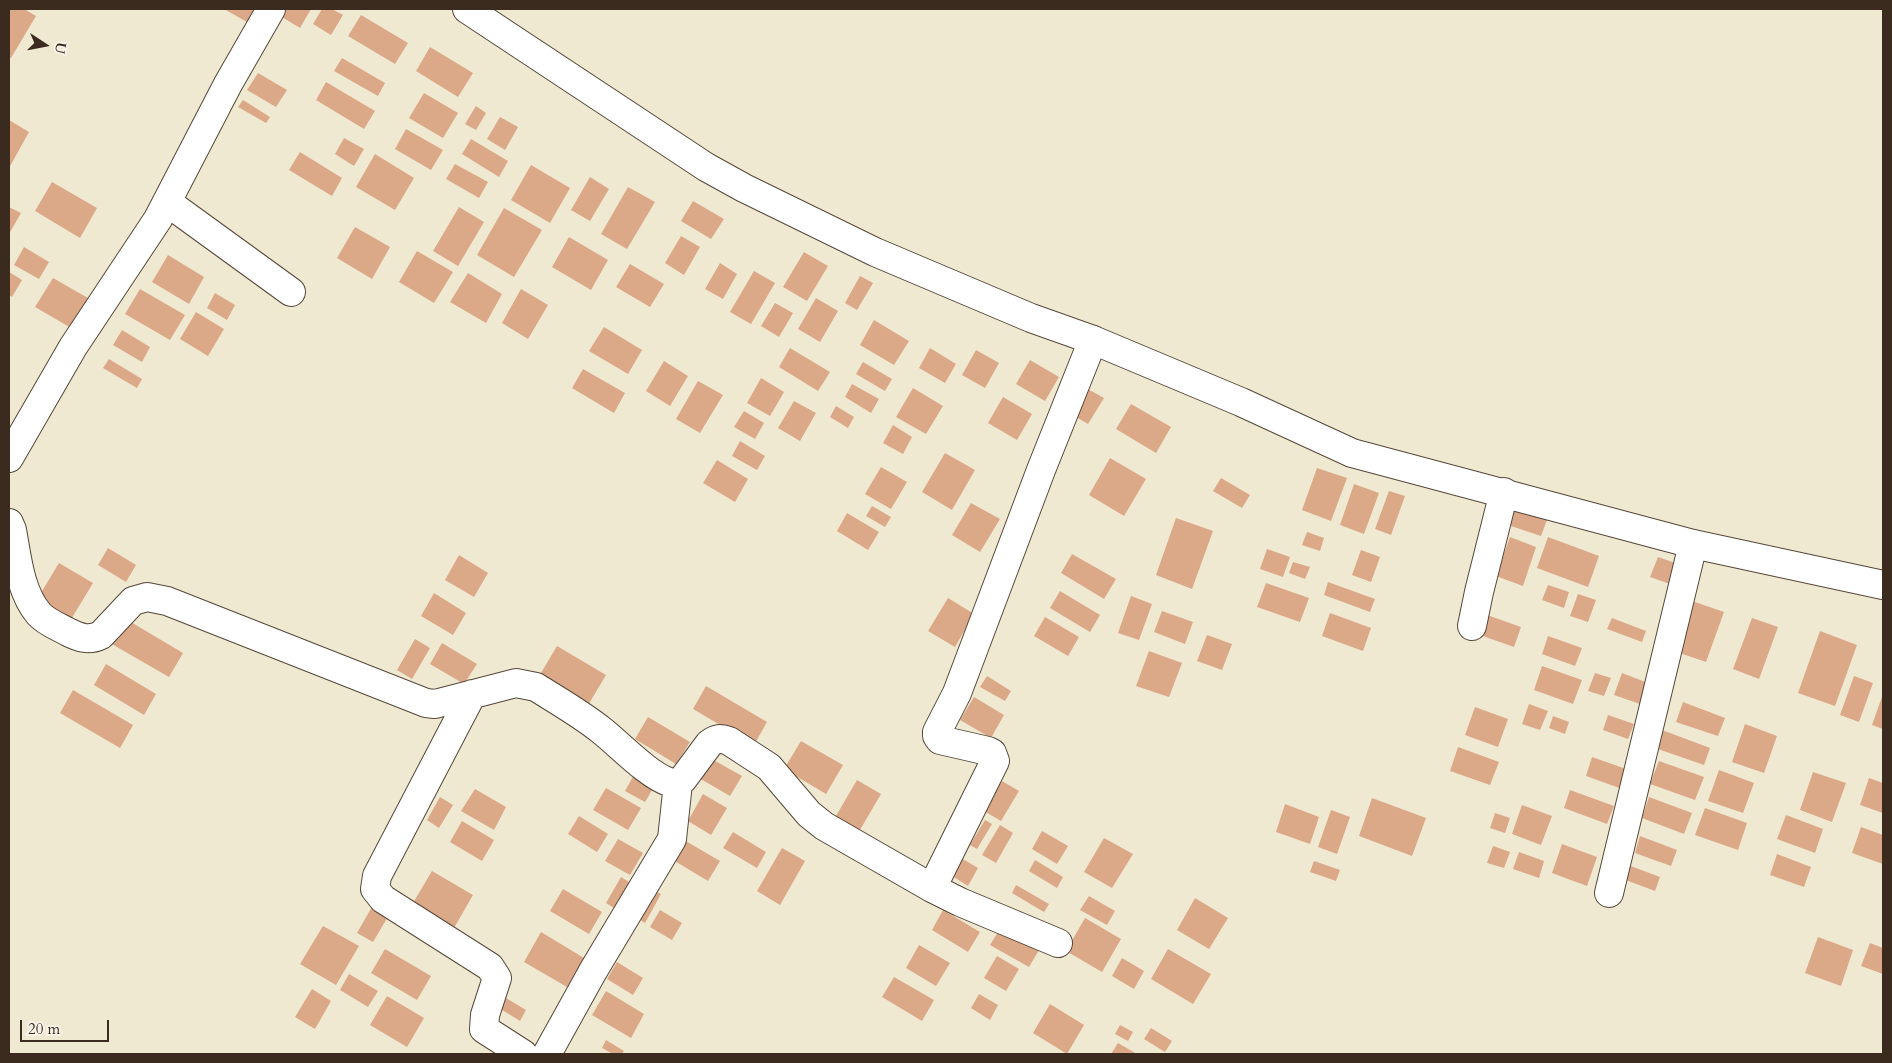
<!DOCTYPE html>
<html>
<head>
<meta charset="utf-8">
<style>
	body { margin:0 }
	#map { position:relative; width:1892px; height:1063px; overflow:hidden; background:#f0e9d1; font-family:Cardo,serif }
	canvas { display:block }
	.frame { position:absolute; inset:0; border:10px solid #3b2a1e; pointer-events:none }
	.north { position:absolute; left:20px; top:20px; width:50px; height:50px; -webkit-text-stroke:4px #f7f3e8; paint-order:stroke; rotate:101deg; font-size:14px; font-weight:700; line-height:20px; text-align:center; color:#3b2a1e }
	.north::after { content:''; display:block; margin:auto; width:18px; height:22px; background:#3b2a1e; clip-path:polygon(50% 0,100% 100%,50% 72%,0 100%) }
	.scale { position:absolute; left:20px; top:1020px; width:89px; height:22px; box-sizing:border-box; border:2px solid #3b2a1e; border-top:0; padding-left:6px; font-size:15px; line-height:18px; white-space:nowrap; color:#3b2a1e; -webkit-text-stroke:4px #f7f3e8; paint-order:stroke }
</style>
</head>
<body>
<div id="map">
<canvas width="1892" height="1063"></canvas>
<div class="frame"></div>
<div class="north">U</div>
<div class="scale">20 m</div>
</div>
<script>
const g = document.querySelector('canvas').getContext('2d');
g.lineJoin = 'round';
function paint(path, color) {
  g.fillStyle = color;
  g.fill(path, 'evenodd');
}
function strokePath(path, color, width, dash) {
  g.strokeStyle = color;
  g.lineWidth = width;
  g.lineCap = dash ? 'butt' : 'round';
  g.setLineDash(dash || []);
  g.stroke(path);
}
paint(new Path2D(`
	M9,9H24L36,16L11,58L9,57Z
	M224,9H255L247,22Z
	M287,9H311L300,28L282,17Z
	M322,9H332L343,15L331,35L313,24Z
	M361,15L408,43L395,64L348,36Z
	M430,47L473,73L458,97L416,71Z
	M342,58L385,83L378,96L334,71Z
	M258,73L287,90L276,107L247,90Z
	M326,82L375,111L364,129L316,100Z
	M424,93L458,113L443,138L409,118Z
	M243,100L270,117L266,123L238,107Z
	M476,106L486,113L476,130L465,124Z
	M500,117L518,127L505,150L487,139Z
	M9,120L29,132L9,168Z
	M406,129L443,150L431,170L395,149Z
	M344,138L364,149L354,166L335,154Z
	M471,139L508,161L499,177L462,154Z
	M300,152L342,178L332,196L289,170Z
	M375,154L414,178L395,210L356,187Z
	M455,164L488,182L479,198L446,179Z
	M531,165L570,188L550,223L511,200Z
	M590,177L609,189L590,221L571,210Z
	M52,182L97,208L80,238L35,211Z
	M628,187L655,202L627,249L601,234Z
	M693,201L724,219L711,239L681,221Z
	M9,207L21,213L9,234Z
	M459,207L484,222L458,266L433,251Z
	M504,208L542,230L514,277L477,255Z
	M355,227L390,247L372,279L337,258Z
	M681,236L700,247L684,275L665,263Z
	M569,237L608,260L591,290L552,267Z
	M24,247L49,262L39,279L14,265Z
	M417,251L453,272L434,303L399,282Z
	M804,252L828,266L807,301L783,287Z
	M168,255L204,277L189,304L152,282Z
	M720,263L737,274L723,299L705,289Z
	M630,264L664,284L650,307L616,287Z
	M754,271L775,283L751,324L730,312Z
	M9,272L22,280L12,297L9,295Z
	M468,273L502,294L486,323L450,302Z
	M860,276L873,283L857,310L845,303Z
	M53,278L95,302L78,332L35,307Z
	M140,289L185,315L170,340L125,314Z
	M521,289L548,305L528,339L502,323Z
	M215,293L235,305L227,320L207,308Z
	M816,298L838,311L820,342L798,329Z
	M775,303L793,313L779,337L761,326Z
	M196,312L224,329L208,356L180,339Z
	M874,320L909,341L894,365L860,345Z
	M604,327L642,350L628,374L589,351Z
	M122,330L150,347L142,362L113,345Z
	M790,348L830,372L818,391L779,367Z
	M930,348L956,364L945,383L919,368Z
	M976,350L999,363L985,388L962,375Z
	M109,359L142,379L137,388L103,368Z
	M1030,360L1059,377L1045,401L1016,384Z
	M664,361L688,376L670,406L646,391Z
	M863,362L892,379L885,391L856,374Z
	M583,369L625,393L614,413L572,388Z
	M761,378L784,392L770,416L747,403Z
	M698,381L723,395L700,433L676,419Z
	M852,384L879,399L871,413L845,397Z
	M913,388L943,406L926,434L896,417Z
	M1086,388L1104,398L1088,424L1071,414Z
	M1003,397L1032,414L1017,440L988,423Z
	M794,401L816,413L800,441L778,428Z
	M1131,404L1171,427L1156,453L1116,429Z
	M836,406L854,417L848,428L830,417Z
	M744,411L764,423L755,439L734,427Z
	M893,425L912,437L903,454L883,443Z
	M740,441L765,456L757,470L732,456Z
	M945,453L975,470L952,510L922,492Z
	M1110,458L1146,479L1124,516L1089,495Z
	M717,460L748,479L735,502L703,483Z
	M881,467L907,482L891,509L865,494Z
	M1317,468L1347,478L1331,521L1302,510Z
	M1221,478L1250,495L1242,508L1213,491Z
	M1354,484L1379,493L1364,534L1340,525Z
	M1389,491L1405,496L1391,535L1375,529Z
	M971,503L1000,519L980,552L952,535Z
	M872,506L891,517L885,527L866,516Z
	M1514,508L1547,520L1541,536L1508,525Z
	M847,513L879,532L868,550L837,531Z
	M1176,518L1213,531L1192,589L1156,575Z
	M1307,532L1324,538L1320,551L1302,545Z
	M1510,537L1536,547L1523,586L1496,576Z
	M1548,537L1599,556L1588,587L1537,568Z
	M108,548L136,565L126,582L98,565Z
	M1267,549L1290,557L1283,577L1260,569Z
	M1361,550L1380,557L1371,582L1352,575Z
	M1072,554L1116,579L1104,599L1061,573Z
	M459,555L488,573L474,597L445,580Z
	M1658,557L1681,565L1673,585L1650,577Z
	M1293,562L1310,567L1305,579L1289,573Z
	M59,563L93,583L70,621L36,601Z
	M1328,582L1375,599L1370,612L1324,595Z
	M1266,583L1309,598L1300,622L1257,607Z
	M1548,585L1569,592L1564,608L1542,600Z
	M1060,591L1100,615L1090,632L1050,608Z
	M434,593L466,613L453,635L421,616Z
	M1578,594L1596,600L1588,622L1570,616Z
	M1131,596L1152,604L1139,640L1118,633Z
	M948,598L974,614L955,647L928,631Z
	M1689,600L1724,612L1706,662L1671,650Z
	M1162,611L1193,622L1185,644L1154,632Z
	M1330,613L1371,628L1363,651L1322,636Z
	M1487,615L1521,627L1514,647L1480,635Z
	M1045,617L1079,637L1068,656L1034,636Z
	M124,618L183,653L169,677L110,643Z
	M1612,618L1646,631L1642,642L1607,629Z
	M1752,618L1778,627L1759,679L1733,669Z
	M1820,631L1857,645L1835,706L1798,693Z
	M1207,635L1232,644L1222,670L1197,661Z
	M1548,636L1582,648L1575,666L1542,654Z
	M415,639L430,648L412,679L397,670Z
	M442,643L477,664L464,684L430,664Z
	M557,646L606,675L587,707L538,678Z
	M1149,651L1182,663L1169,697L1136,686Z
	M106,664L156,694L144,715L94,685Z
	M1542,666L1582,680L1573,704L1534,690Z
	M1595,673L1611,678L1604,696L1588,691Z
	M1622,673L1648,683L1640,704L1614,695Z
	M987,676L1011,691L1005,701L980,687Z
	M1854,676L1873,683L1859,722L1840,715Z
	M706,686L767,722L754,745L693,709Z
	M73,690L133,725L120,748L60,713Z
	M1883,694V729L1872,725Z
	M974,697L1004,715L991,738L960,720Z
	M1683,702L1725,718L1718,736L1676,722Z
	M1529,704L1548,711L1540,730L1522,724Z
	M1475,707L1508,719L1498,747L1465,735Z
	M1608,715L1634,724L1628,739L1603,730Z
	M1553,716L1569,722L1565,734L1549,728Z
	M648,717L690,742L676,764L635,739Z
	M1745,724L1777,736L1764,773L1732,762Z
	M1662,730L1710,748L1704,765L1655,748Z
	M801,741L843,765L826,794L784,769Z
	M1458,747L1499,762L1490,785L1450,771Z
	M1592,757L1629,770L1622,789L1586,776Z
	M710,758L742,776L730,796L699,778Z
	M1659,761L1704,777L1695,800L1650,784Z
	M1719,770L1754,783L1743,813L1708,801Z
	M1813,772L1846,783L1832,822L1800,810Z
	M635,773L655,785L645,802L625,791Z
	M1869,778L1883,783V813L1860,805Z
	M857,780L881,794L857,835L833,821Z
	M1002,781L1019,791L1001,821L984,811Z
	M606,788L641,808L628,830L593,810Z
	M475,789L506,807L494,830L461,811Z
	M1570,790L1614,806L1607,824L1564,808Z
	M703,794L727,808L711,835L688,821Z
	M440,797L453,805L439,828L427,820Z
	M1649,797L1692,813L1684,834L1642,818Z
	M1372,798L1426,818L1412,856L1359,836Z
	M1285,804L1319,817L1310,844L1276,832Z
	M1522,805L1552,816L1541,845L1512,834Z
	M1705,808L1747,823L1738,850L1695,835Z
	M1331,810L1350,817L1337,854L1318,847Z
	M1495,813L1510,818L1505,833L1490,828Z
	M1786,815L1823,829L1815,853L1777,839Z
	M579,816L608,834L597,852L568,834Z
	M985,820L992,824L977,849L970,845Z
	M462,821L494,840L482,861L450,842Z
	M1000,825L1013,833L996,863L982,855Z
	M1861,827L1883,835V864L1852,853Z
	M1042,831L1068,846L1057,864L1032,849Z
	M733,832L766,852L757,868L723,848Z
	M1640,836L1677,850L1671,866L1635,853Z
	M1104,838L1133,854L1112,888L1084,872Z
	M618,839L643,853L630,875L605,861Z
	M684,840L720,861L708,881L673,860Z
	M1562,844L1597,857L1587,886L1552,873Z
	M1493,846L1510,852L1504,868L1487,863Z
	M782,848L805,861L780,905L757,891Z
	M1519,852L1544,861L1539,878L1513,869Z
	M1777,854L1811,867L1804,887L1770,875Z
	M956,855L978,868L968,886L946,872Z
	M1035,860L1063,877L1057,888L1029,871Z
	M1314,861L1340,870L1336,881L1310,872Z
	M1628,865L1660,877L1655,891L1623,879Z
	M432,871L473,895L454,928L413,903Z
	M621,877L634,885L619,911L606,903Z
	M1016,885L1049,904L1044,912L1012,893Z
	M650,888L661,894L645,923L634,916Z
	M563,889L602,912L589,934L550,911Z
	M1089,896L1115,911L1107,925L1080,910Z
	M1195,898L1228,918L1209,949L1177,930Z
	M373,905L389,915L373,942L357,933Z
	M660,910L682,923L672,940L650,927Z
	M943,910L980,932L968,952L932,930Z
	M1085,918L1121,939L1102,972L1066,951Z
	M1004,922L1042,945L1029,967L990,945Z
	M323,926L359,946L336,985L300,964Z
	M541,932L584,958L567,987L524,962Z
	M1818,937L1853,950L1841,986L1805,973Z
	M1870,943L1883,948V974L1861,966Z
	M919,945L950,963L936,986L906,968Z
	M385,949L431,976L417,1000L371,973Z
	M1168,949L1211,974L1193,1004L1151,979Z
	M997,956L1019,969L1006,991L984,978Z
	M1122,958L1144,971L1134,989L1112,976Z
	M617,962L643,978L633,995L607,979Z
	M349,974L378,991L368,1007L340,990Z
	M894,977L934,1000L922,1021L882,997Z
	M312,989L331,1001L315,1029L295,1017Z
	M606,991L644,1014L631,1038L592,1015Z
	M979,994L998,1005L990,1020L971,1008Z
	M387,996L424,1018L407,1047L370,1025Z
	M506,998L526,1010L520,1021L499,1008Z
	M1050,1004L1084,1025L1067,1054L1033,1033Z
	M1120,1025L1133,1032L1128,1041L1115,1034Z
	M1151,1028L1172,1041L1165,1052L1144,1039Z
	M606,1040L624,1051L622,1054H613L602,1048Z
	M1118,1043L1137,1054H1111Z`), '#dba888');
const minor = new Path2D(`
	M167,202L291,292
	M9,458L73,347L158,219L228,84L271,9
	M9,523L12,530C17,557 20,592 39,614C46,622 59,627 68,632C80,638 89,641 101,635L133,601L147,597L167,601L426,703L435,704L516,683L536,687C558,701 581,714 601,730C619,744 648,775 669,782C674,784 679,782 683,779L709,744C716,738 721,738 729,741L769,767L809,814L824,826L932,888L960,902L1058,943
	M1472,626L1479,592L1504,492
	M472,694L377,876L375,889L383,899L490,967L497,978L485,1015L484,1029L523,1054
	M932,888L995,761L992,753L988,751L940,740L937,736V732L957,693L1041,470L1093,340
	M1609,893L1693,544
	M547,1054L593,971L672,839L678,783`);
const secondary = new Path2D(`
	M467,9L706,167L744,188L875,252L1031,318L1093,340L1241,402L1352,453L1693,544L1883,585`);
strokePath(minor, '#564739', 30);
strokePath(secondary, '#564739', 30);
strokePath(minor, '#fff', 28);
strokePath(secondary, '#fff', 28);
</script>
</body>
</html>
